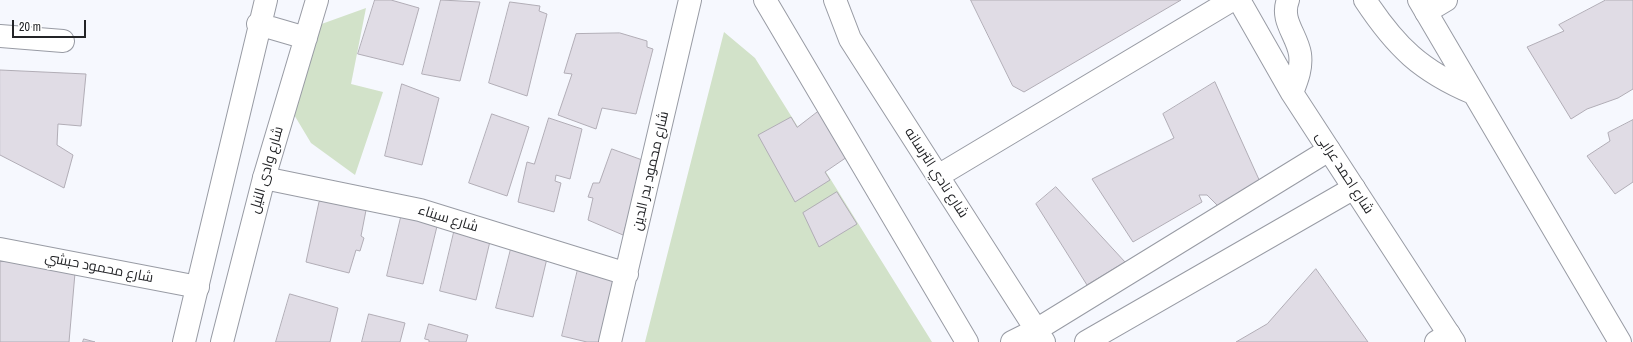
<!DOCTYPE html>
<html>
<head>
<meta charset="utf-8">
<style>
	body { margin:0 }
	#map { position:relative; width:1633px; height:342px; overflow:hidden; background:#f6f8fe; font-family:"Archivo Narrow",sans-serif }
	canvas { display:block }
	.scale { position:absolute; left:12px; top:20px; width:74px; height:18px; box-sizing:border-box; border:2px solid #232427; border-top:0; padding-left:5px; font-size:12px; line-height:14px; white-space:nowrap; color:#232427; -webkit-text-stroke:3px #fff; paint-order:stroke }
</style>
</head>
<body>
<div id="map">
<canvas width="1633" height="342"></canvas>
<div class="scale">20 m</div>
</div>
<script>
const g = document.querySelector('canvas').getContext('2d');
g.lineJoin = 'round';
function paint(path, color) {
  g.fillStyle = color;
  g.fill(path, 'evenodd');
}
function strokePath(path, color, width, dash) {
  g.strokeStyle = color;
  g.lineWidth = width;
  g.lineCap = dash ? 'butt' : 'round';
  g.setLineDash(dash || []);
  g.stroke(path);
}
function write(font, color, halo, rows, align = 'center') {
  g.font = font + ' "Archivo Narrow",Cairo,sans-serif';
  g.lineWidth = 4;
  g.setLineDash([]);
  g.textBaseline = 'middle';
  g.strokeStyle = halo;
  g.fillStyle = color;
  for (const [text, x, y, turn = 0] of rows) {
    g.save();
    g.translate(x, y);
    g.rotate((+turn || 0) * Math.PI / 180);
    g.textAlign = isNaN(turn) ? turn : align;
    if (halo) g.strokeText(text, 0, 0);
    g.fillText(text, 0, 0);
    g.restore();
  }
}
paint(new Path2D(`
	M366,8L351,84L383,92L355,175L311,143L290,108L316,26Z
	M724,32L755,58L932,342H645Z`), '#d2e2c9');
const building = new Path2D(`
	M375,0H391L419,8L403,65L358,54Z
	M441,0L480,2L460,81L422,74Z
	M971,0H1181L1024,92L1013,86Z
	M1606,0H1633V89L1618,98L1587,109L1571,119L1527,47L1564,31L1559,25Z
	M510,2L540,6L539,11L547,14L527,96L489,83Z
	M620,33L647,41V47L653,49L636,114L602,108L596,129L558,115L572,74L564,73L576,34Z
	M0,70L86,74L81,126L58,124L57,145L73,155L64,188L0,155Z
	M1215,82L1261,184L1223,211L1207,195H1199L1202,202L1133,242L1092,179L1174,138L1163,114Z
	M402,84L439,98L422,165L385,156Z
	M819,111L847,157L825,172L830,180L795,202L758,135L791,117L797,127Z
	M492,114L529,127L507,196L469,183Z
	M549,118L582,129L570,179L556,175L555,181L561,183L554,212L518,202L527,162L534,164Z
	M1633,120V182L1615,194L1587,156L1610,141L1608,133Z
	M612,149L645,161L623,235L588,220L593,198L588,197L593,183H599Z
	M1056,187L1125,262L1087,285L1036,204Z
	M837,192L857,224L819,247L803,213Z
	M336,195L367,205L361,236L364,238L360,251L356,250L349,273L306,262L319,202Z
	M403,209L439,218L423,284L387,276Z
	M456,224L492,233L476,300L440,291Z
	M513,241L549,250L533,317L496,308Z
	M13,261L75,273L69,342H0V262Z
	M578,269L614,278L599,342H587L562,336Z
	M1316,269L1368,342H1236L1267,324Z
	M290,294L338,308L330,342H276Z
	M369,314L405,323L400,342H362Z
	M429,324L468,335L466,342H429V340L425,339Z
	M84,339L95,342H83Z`);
paint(building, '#e0dce5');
strokePath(building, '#b1adb6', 1);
const minor = new Path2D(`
	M765,0L967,342
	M835,0L850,39L1044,342
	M1426,12L1446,0
	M0,36L63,41
	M938,176L1232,0
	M264,178L420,210L627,274
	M0,249L198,287
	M610,342L690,0
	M1012,342L1036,330L1329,150
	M1086,342L1354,188
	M1436,342L1449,334`);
const major = new Path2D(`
	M1239,0L1292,93L1454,342
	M1288,0C1280,20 1297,35 1300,54C1302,68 1297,80 1292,93
	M1365,0C1396,47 1421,71 1473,93
	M1419,0L1620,342
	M258,24L306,38
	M184,342L266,0
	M222,342L264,178L317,0`);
strokePath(minor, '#989ba4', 24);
strokePath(major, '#989ba4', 24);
strokePath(minor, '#fff', 22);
strokePath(major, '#fff', 22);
write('14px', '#232427', '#fff', [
	["شارع وادى النيل",267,170,-74],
	["شارع محمود بدر الدين",651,171,-77],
	["شارع نادي الترسانه",936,173,57],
	["شارع احمد عرابى",1344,173,57],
	["شارع سيناء",448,219,17],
	["شارع محمود حبشي",99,268,11]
]);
</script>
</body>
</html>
